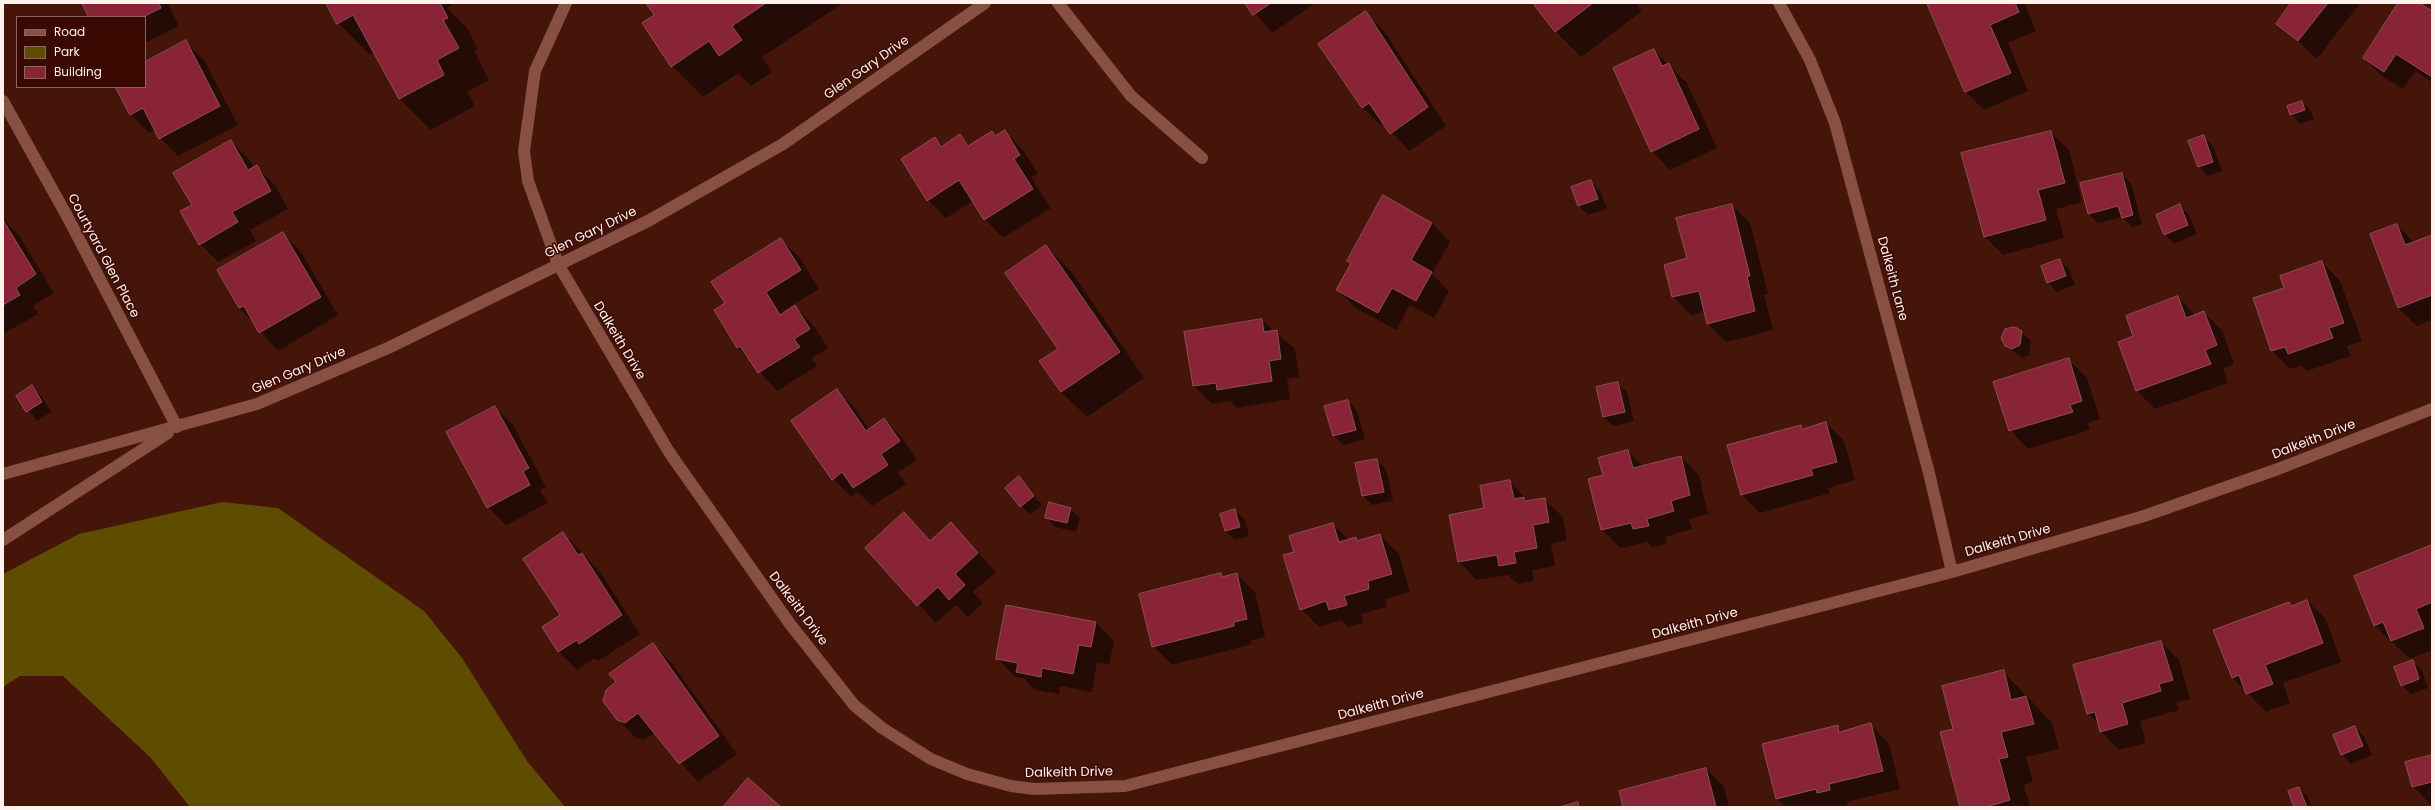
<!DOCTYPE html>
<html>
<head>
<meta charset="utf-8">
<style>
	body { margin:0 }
	#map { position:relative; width:2435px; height:810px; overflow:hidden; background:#46150a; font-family:Poppins,sans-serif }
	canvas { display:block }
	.frame { position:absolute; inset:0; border:4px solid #fff1ee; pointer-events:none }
	.legend { position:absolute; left:16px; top:16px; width:130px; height:72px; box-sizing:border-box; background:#3a0a02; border:1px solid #896660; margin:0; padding:5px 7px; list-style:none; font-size:12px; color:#fff1ee }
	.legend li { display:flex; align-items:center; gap:8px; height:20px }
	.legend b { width:20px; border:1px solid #896660 }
</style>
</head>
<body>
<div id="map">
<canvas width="2435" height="810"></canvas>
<div class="frame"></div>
<ul class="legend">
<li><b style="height:5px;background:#875043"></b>Road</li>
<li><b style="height:11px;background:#5e4d00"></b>Park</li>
<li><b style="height:11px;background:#892437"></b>Building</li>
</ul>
</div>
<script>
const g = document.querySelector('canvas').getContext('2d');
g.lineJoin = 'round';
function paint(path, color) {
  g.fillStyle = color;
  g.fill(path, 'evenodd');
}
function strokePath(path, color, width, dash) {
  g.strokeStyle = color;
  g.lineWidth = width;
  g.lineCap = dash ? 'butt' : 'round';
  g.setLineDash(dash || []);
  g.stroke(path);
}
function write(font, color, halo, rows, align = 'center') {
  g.font = font + ' Poppins,sans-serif';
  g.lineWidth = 3;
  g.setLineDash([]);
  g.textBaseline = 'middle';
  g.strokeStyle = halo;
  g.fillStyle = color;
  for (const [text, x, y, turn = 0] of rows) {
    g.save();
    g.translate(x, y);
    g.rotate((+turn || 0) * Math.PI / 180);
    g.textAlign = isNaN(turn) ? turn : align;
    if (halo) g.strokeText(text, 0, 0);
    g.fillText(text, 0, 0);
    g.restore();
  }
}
paint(new Path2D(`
	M222,502L278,508L424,611L462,658L527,761L565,807H190L150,757L63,676H20L3,687V574L79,534Z`), '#5e4d00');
paint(new Path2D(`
	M83,3H167L179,26L145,43V17H90Z
	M327,3H450L452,6L447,8L467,28L478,49L474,51L489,80L467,92L475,106L431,130L400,99L374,52L369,54L338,23Z
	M647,3H843L762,57L772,72L751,86L738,73L703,97L672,66L655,15Z
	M1246,3H1316L1272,33Z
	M1538,3H1636L1642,11L1581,57L1555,31Z
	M1928,3H2027L2025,4L2036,31L2008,43L2028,91L1984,110L1966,92Z
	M2288,3H2360L2317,59L2278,23L2292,6Z
	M2399,3H2417L2432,12V82L2415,71L2403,89L2382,76L2364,58Z
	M1366,13L1384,31L1446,126L1409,151L1384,123L1381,126L1363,107Z
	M185,42L204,60L238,125L178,156L160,138L155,130L149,133L131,114L116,87H145V63Z
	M1654,50L1687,83L1717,148L1670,170L1652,151Z
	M2302,102L2311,111L2314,119L2300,124L2291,114Z
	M1005,131L1023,150L1038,174L1031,177L1051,208L1003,238L985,219L973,201L946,218L928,200L935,139L943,146L960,135L970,146L992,132L996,137Z
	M2050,132L2069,150L2082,202L2056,209L2064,238L2003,255L1985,237Z
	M2204,137L2213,146L2222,171L2208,176L2199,167L2189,142Z
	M231,141L249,159L254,168L256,167L275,185L288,209L250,230L256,241L218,262L200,244L193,205Z
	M2122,174L2131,183L2142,224L2132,227L2122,217L2098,223L2089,214Z
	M1591,181L1600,191L1607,209L1588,215L1579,206Z
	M1732,205L1750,223L1768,294L1764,295L1773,330L1726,342L1708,324L1705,312L1691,315L1673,297L1665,266L1688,259Z
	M2180,206L2189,215L2197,234L2174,244L2165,234Z
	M3,219L18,234L54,293L33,306L38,314L3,334Z
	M1432,223L1450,242L1432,274L1449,291L1434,318L1410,305L1396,330L1356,308L1337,290L1352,264L1348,260Z
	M2397,225L2415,243L2432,237V320L2417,326L2398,308L2371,234Z
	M283,233L301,252L338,315L278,351L240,308Z
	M781,240L800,258L819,289L783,311L785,313L795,306L813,325L828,348L812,358L817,366L777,391L738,348L715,311L726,303Z
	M1046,246L1071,271L1144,378L1087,417L1061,392L1041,361L1059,349Z
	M2060,260L2069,269L2075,285L2057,292L2048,282Z
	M2322,262L2340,281L2362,341L2347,346L2351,356L2307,371L2301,366L2290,369L2272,351L2254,299L2285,288Z
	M2178,297L2195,315L2204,312L2222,330L2234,364L2223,368L2228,383L2155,409L2137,391L2120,343L2134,337Z
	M1262,320L1295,349L1299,377L1287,379L1290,399L1237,408L1230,401L1212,404L1194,386Z
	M2021,332L2031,341L2029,355L2022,358L2006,345Z
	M2069,360L2087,378L2100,419L2088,423L2090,430L2028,449L2010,430Z
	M1617,383L1627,392L1634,421L1613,426L1604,417Z
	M32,387L41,396L51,412L37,421L17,396Z
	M836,390L855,408L869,430L884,419L902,438L917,460L898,472L906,484L872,506L858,492L851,497L833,479Z
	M1348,401L1357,411L1365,439L1343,445L1334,436Z
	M495,407L513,425L546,487L540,490L548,503L506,525L488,507Z
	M1826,423L1844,441L1855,480L1828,488L1830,493L1760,513L1742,495L1729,446L1801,426L1804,429Z
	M1628,451L1643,466L1681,457L1699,475L1708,514L1689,519L1692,529L1665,537L1667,544L1652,547L1647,542L1621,548L1602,530L1589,480L1604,476Z
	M1376,460L1386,469L1393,501L1372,505L1363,496Z
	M1019,478L1042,505L1030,515L1021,506Z
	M1510,481L1529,502L1544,499L1563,517L1567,540L1551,544L1555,566L1532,570L1534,581L1518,584L1508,575L1477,580L1459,562L1485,509Z
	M1050,503L1071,509L1080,518L1076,532L1055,527L1046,517Z
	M1235,510L1245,520L1249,536L1235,540L1225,531Z
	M904,514L931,542L951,524L996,572L973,592L983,603L968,617L956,605L936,623L867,548Z
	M1333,524L1349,540L1356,538L1359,542L1380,535L1399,554L1410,592L1385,599L1387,607L1361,614L1364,623L1348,627L1341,620L1319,627L1301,609L1295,553Z
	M563,533L600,572L640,634L598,661L595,658L577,670L559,652L543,627L561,616Z
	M2432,546V650L2410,659L2375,626Z
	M1221,574L1224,577L1236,574L1255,592L1265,637L1251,640L1252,644L1172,665L1153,646Z
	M2307,601L2326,619L2341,662L2283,683L2290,703L2266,712L2233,678L2215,631L2289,603L2292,606Z
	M1096,623L1114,641L1109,665L1097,662L1092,692L1060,686L1059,694L1035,690L1024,678L1015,677L997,658Z
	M2161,642L2179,660L2190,699L2176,703L2179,710L2140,721L2146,743L2119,750L2101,732L2099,724L2088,714Z
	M653,644L671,662L737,754L698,782L654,733L644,740L636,738L617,719V683Z
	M2412,661L2422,670L2428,688L2411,694L2402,685Z
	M2003,671L2052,723L2059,749L2026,757L2033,782L2024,785L2030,807H1961L1954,730Z
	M1870,725L1889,743L1900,789L1847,802L1848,807H1785L1776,798L1837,726L1843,732Z
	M2355,727L2364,736L2372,755L2351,764L2342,754Z
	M2432,756V805H2431L2413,786Z
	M1706,769L1724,787L1729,807H1624Z
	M2299,788L2308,797L2312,807H2296Z`), '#0007');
const building = new Path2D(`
	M82,3H159L161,8L143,17H89Z
	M326,3H440L448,18L443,20L459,48L437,60L444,75L399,99L353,15L337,24Z
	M646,3H766L732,26L742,40L719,56L709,41L671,67L642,23L654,15Z
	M1245,3H1271L1253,15Z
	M1537,3H1593L1555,32L1534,5Z
	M1927,3H2015L2019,12L1990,25L2011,73L1965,92Z
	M2291,3H2328L2298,41L2276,24Z
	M2398,3H2419L2432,11V77L2396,54L2384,72L2363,58Z
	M1366,11L1428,107L1390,134L1369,103L1362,108L1318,44Z
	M186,40L220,106L159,139L143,108L130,115L115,87H145V62Z
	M1654,49L1662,66L1669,63L1699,129L1651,152L1613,68Z
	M2302,101L2305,110L2290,115L2287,106Z
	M1005,130L1020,155L1014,159L1033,189L984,220L959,180L927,201L901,159L935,137L941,147L960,134L968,146L992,131L995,136Z
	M2051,131L2065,183L2038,190L2046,220L1984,237L1961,153Z
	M2204,135L2213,162L2198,167L2188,141Z
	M231,140L248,170L257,165L271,191L232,212L238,222L199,245L180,211L192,205L173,173Z
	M2122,173L2133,215L2122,218L2118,206L2088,214L2080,183Z
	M1591,180L1598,199L1578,206L1571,187Z
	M1383,195L1432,223L1411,260L1432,272L1416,301L1392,288L1378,313L1336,290L1351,263L1347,261Z
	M1732,204L1750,276H1747L1755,311L1707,324L1699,291L1672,297L1664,265L1687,258L1676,218Z
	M2180,204L2188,225L2164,235L2156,215Z
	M3,220L36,274L16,288L20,295L3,305Z
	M2397,224L2405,245L2432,235V295L2398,308L2370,234Z
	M283,232L321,297L259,333L244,306L239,308L217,270Z
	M781,238L801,270L766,292L780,315L795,305L810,329L794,339L800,347L758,373L740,346L737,348L714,310L725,303L711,282Z
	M1046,245L1120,352L1061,392L1039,361L1058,349L1005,273Z
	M2060,259L2066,276L2047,283L2041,266Z
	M2322,261L2344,323L2329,328L2333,338L2288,354L2285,347L2271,351L2253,298L2284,288L2280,276Z
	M2178,296L2186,318L2204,311L2217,345L2205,350L2211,364L2136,391L2118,342L2133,336L2126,316Z
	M1262,319L1264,332L1277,330L1281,359L1269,361L1272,381L1217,390L1216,383L1193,386L1184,332Z
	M2015,327L2022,331L2020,345L2012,349L2005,346L2001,338L2005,329Z
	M2069,358L2082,401L2070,405L2073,412L2009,431L1993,382Z
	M1618,382L1625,412L1603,417L1596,387Z
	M32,385L42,402L26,412L16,396Z
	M837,389L866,431L884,418L900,441L881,454L888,465L853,488L842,472L832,480L791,421Z
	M1348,400L1356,430L1333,436L1324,406Z
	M495,406L529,468L523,471L530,485L487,508L446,432Z
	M1826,422L1837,462L1811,469L1813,475L1741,495L1727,445L1801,425L1802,429Z
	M1628,450L1633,468L1681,456L1690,495L1671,501L1674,511L1647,519L1649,526L1633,529L1631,523L1601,530L1588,479L1603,475L1598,458Z
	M1377,459L1384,492L1362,496L1355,463Z
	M1019,476L1034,496L1020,507L1005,488Z
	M1510,480L1514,499L1524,497L1525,501L1545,498L1549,522L1533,525L1537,548L1514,552L1516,563L1499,566L1497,555L1458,562L1449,515L1484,508L1480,486Z
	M1049,502L1071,508L1067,523L1045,518Z
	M1235,509L1240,527L1225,531L1220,514Z
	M904,512L930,541L951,522L978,553L955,574L965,585L949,600L938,587L917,606L865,548Z
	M1333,523L1339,542L1356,537L1357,541L1380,534L1392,574L1368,581L1369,589L1344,596L1347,605L1329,610L1326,601L1300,610L1283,555L1294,552L1289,536Z
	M563,532L578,555L582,553L622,615L579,644L577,640L558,652L542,627L560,615L523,559Z
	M2432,545V602L2416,609L2424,628L2391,641L2383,622L2374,626L2354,576Z
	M1221,573L1222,577L1237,573L1247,619L1234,622V626L1152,647L1139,594Z
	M2307,600L2323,643L2265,665L2273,684L2246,694L2239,675L2232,678L2213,630L2289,602L2291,606Z
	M1006,605L1096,622L1091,647L1079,645L1073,674L1042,668L1041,677L1016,672L1018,663L996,659Z
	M2161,641L2173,680L2159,684L2161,691L2122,703L2128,724L2100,732L2095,712L2087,714L2073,665Z
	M653,643L719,736L679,764L638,713L625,723L617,720L603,701L606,690L616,682L609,674Z
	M2413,660L2419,679L2401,686L2394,667Z
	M2004,670L2011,700L2026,696L2034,724L2001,732L2008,757L1999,759L2010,800L1986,807H1960L1940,732L1953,729L1942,686Z
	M1871,723L1883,771L1829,784L1830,790L1817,793L1816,789L1776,799L1762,744L1838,725L1839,732Z
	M2355,726L2363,746L2341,755L2333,735Z
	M2432,755V782L2412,787L2405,762Z
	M1706,768L1716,807H1623L1619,791Z
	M748,778L781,807H723Z
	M2299,787L2307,807H2294L2288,791Z
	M1578,802L1579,807H1560Z`);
paint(building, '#892437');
strokePath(building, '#8a5056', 1);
strokePath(new Path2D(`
	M566,3L535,71L524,151L528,181L558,264L669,452L790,624L854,705L882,728L931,759L967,774L1011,786L1034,789L1125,786L1952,572L2144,516L2278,469L2432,409
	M1058,3L1131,96L1202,158
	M1779,3L1810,60L1835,123L1929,473L1952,572
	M3,101L67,216L177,427
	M3,474L257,404L388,348L648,221L783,144L985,3
	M3,540L168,433`), '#875043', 12);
write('13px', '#fff1ee', '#3a0a02', [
	["Glen Gary Drive",867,68,-35],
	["Glen Gary Drive",591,233,-26],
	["Courtyard Glen Place",103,256,62],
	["Dalkeith Lane",1892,279,75],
	["Dalkeith Drive",619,341,59],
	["Glen Gary Drive",299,371,-23],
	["Dalkeith Drive",2314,440,-21],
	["Dalkeith Drive",2008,541,-16],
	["Dalkeith Drive",798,609,53],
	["Dalkeith Drive",1695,624,-15],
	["Dalkeith Drive",1381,705,-15],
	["Dalkeith Drive",1069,773,-1]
]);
</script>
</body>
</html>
